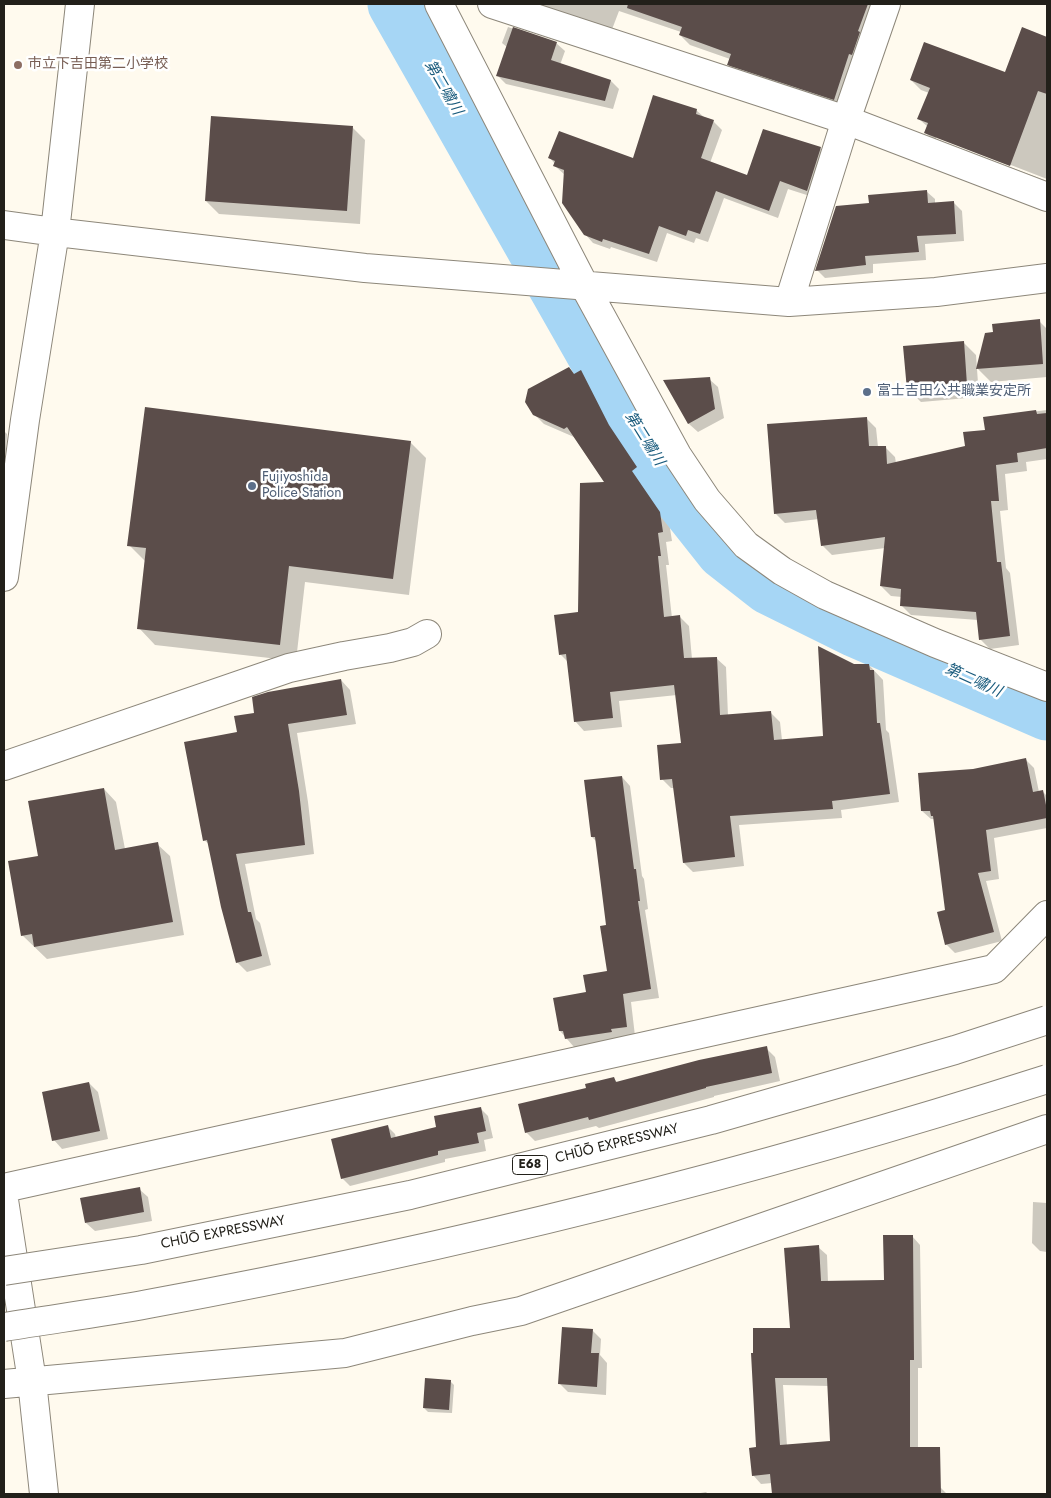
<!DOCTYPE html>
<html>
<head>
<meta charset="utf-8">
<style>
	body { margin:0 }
	#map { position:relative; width:1051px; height:1498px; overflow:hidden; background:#fffaee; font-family:Jost,sans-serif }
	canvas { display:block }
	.frame { position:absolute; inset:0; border:5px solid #22201a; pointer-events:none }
</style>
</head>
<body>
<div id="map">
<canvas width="1051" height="1498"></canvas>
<div class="frame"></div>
</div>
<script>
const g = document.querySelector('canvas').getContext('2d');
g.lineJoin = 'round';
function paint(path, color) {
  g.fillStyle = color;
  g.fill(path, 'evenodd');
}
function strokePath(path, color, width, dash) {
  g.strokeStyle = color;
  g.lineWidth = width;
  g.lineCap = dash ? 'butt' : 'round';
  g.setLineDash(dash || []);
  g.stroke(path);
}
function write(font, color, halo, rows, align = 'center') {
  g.font = font + ' Jost,"Noto Sans JP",sans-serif';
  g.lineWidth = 5;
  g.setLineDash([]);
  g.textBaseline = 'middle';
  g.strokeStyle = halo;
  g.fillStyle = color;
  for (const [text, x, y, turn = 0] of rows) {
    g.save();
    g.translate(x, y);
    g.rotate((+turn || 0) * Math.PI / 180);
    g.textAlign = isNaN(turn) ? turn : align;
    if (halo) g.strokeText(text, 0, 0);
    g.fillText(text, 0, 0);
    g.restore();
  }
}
paint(new Path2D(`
	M527,4H882L844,109L738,74L728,64L730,59L690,45L680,35L681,32L619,11L611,32Z
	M508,27L556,43L565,51L560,65L611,81L619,89L613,109L506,84L497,75L507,47L502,43Z
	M1022,29L1047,38V179L936,136V139L1047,181V185L936,143L926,133L928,127L919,119L929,93L921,90L911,80L1005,74Z
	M696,110L705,118L713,121L722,130L710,163L748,176L820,148L829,157L816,198L788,189L778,218L724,198L708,242L696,238L694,243L667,233L657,262L611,247L610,249L593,243L585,234L565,175L555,166V164L550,158L634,160Z
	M352,127L365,140L360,224L219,214L206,201Z
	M926,191L935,199V204L954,203L962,211L964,241L925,244L926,260L873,264V273L825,278L817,270L870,204Z
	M1039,321L1047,329V377L991,382L978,369L986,334Z
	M963,342L976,355L979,397L921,402L908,389Z
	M569,368L576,375L581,372L590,381L618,436L646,477L640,481L669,522L672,541L666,542L669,565H666L672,618L680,617L689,626L692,659L716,658L726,667L728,716L771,713L780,722L782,740L824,737L853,665H869L883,680L886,730L889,733L899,802L841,810L842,818L739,825L744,866L693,872L684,863L675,788H671L662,779L683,744L677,695L619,701L622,727L584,731L575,721L568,662L560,654L580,613L606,484L574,437L544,424L534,414Z
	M709,379L718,387L724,418L698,432L689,424L665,381Z
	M1047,410V459L1026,462L1027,471L1005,474L1008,510L1000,511L1006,568L1010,573L1019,645L990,649L980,639L978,620L911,615L901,605L902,597L891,596L881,586L885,548L832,555L822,545L819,519L785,523L775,513L866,418L876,428L878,447H885L895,457L896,463L966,447L986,431L985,418Z
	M4,431L7,434L5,466H4Z
	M410,442L426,458L409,595L305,582L296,661L155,645L139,628L145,561L129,545Z
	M341,680L350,690L356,724L297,733L308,802L314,854L245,864L256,919L260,923L271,965L247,972L237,962L209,844L204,840L238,733L256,714Z
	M1026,760L1034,768L1039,792H1043L1047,796V828L994,838L999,879L986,881L1002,941L955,953L946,944L947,911L935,819H931L922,811L973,770Z
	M622,777L630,786L642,876L644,879L648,909L645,910L659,998L631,1002L635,1036L619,1038L620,1040L574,1047L560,1031L588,993L609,972L608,926L597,842L592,837Z
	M104,789L116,802L125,849L157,844L170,856L184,935L47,959L22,935L40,857Z
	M766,1048L775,1057L780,1081L714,1096V1097L599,1128L596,1126L535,1141L526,1132L587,1089L614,1079L618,1083Z
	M89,1083L98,1092L108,1139L62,1149L54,1140Z
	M480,1108L488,1116L493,1138L484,1140L486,1151L445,1159V1162L350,1186L342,1178L387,1126L395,1134L396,1138L438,1128Z
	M139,1189L148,1197L152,1221L95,1231L86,1223Z
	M1033,1202L1047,1203V1252L1040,1251L1032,1243Z
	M912,1236L920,1245L922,1368H918V1470L761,1484L753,1475L758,1448L754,1354L792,1330L818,1247L827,1255L828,1282L885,1281ZM783,1385L829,1386L831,1442L787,1446Z
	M592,1330L601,1339L600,1355L607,1363L606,1395L568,1392L560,1384Z
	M450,1381L454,1385L452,1413L428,1412L424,1408Z
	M941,1488L947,1494H907Z
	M706,1492L708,1494H695Z
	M415,1493L440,1494H414Z`), '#0003');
strokePath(new Path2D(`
	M395,4L627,412L677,493L723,551L769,587L856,630L1047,713`), '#a6d6f5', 55);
paint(new Path2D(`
	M628,4H868L858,31L860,32L852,55L849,54L834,100L727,65L731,54L679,35L682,27L627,8Z
	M513,27L557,42L551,60L611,80L605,101L496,76Z
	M1022,27L1047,37V94L1038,91L1010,166L924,133L928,123L917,119L930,88L910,80L924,42L1005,72Z
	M653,95L697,109L696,114L714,120L701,158L747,175L763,129L821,147L807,191L780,181L769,211L716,191L700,234L688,230L686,236L659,226L649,254L603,239L602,242L584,235L562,203L564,170L553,166L555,161L548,158L559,131L633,158Z
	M211,116L353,126L347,211L205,201Z
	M927,190L928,203L954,201L956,234L917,236L919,252L865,256L866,265L815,271L836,206L869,203L868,195Z
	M1040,319L1043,364L976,369L985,333L993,332L992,324Z
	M964,341L967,385L907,390L903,346Z
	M569,367L574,374L581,370L609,425L637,467L632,471L660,512L663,532L658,533L661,556H658L664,617L680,615L684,658L717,657L720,715L771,711L774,740L823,736L818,646L854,664H869L870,670H874L877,723H880L890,794L832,801L833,809L730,816L735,857L683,863L672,779L660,780L657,745L681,743L674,685L610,692L613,718L574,722L566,654L559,655L554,615L578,612L580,483L604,482L567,427L564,429L533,415L525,402L528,389Z
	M710,377L715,409L688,424L663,380Z
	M145,407L411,441L393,579L289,566L280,645L137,629L146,548L127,546Z
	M1036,410L1037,414L1047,413V448L1017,453L1018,462L996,465L999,501H991L997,562H1001L1010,636L979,640L976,612L900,606L901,589L880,586L885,537L821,546L816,510L774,514L767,424L867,417L869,446H886L887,464L965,446L963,432L985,430L983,417Z
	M341,679L347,715L288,724L299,791L305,845L236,854L248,912H251L262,956L236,963L221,907L207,840L203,841L184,742L237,732L234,716L254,713L252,697L268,692Z
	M1026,758L1033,792L1043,790L1047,810V818L986,830L991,871L978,873L994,932L945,945L937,912L945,910L933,816H931L930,811H921L918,773L973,769Z
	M622,776L634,869H636L640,901H638L651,989L623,994L627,1027L611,1029L612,1032L565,1039L563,1031H559L553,998L586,992L583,975L607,971L600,926L606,925L595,837H591L584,780Z
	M104,788L115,850L158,842L173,922L34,947L32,934L21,936L8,861L38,856L28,801Z
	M767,1046L772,1073L706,1087V1088L589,1120L588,1117L525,1133L518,1104L586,1088L585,1084L614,1077L616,1082L699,1060Z
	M89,1082L100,1131L52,1141L42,1092Z
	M481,1107L486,1131L477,1133L479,1143L438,1151V1155L341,1179L331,1139L388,1125L391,1138L436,1127L434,1116Z
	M140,1187L144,1212L85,1223L80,1198Z
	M883,1235H913L914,1360H910V1447H940L941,1494H772L770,1474L752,1476L749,1448L756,1447L751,1353H753V1328H790L784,1248L819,1245L821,1281L884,1280ZM775,1378H827L830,1441L780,1445Z
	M562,1327L593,1329L591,1353H599L597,1387L558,1384Z
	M425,1378L451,1380L449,1410L423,1408Z`), '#5b4d4a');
const minor = new Path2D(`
	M439,4L584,285L677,455L707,500L746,545L782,571L825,595L935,643L1047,687
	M492,4L846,120L1047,197
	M4,225L55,232L365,268L789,302L936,292L1047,278
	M789,302L846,120L886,4
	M4,577L25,420L55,232L80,4
	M4,766L289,668L344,656L390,648L413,642L427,634
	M4,1188L994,969L1047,915
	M4,1200L32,1381L44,1494
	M4,1384L345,1353L472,1321L521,1311L1047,1129`);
strokePath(minor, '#8d877a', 30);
strokePath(minor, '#fff', 28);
const highwayBridge = new Path2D(`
	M4,1271L141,1250L410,1195L711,1120L955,1050L1047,1020
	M4,1327C52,1319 100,1313 148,1304C452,1248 753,1173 1047,1079`);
strokePath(highwayBridge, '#8d877a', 30, []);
strokePath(highwayBridge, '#fff', 28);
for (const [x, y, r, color] of [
	[18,65,5,"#8d6e63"],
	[867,392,5,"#5c6f8a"],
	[252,486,5,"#5c6f8a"]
]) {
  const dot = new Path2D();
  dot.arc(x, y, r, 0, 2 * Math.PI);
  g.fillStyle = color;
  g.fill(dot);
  strokePath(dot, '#fff', 2);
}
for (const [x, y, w] of [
	[530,1165,35]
]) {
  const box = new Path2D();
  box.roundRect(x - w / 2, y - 9.5, w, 19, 4);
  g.fillStyle = '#fff';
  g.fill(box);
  strokePath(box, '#22201a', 1);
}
write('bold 12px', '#22201a', null, [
	["E68",530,1165]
]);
write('14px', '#785e54', '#fff', [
	["市立下吉田第二小学校",28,65]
], 'left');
write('14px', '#4e5e75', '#fff', [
	["富士吉田公共職業安定所",877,392],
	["Fujiyoshida",262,478],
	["Police Station",262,494]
], 'left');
write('14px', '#22201a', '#fff', [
	["CHŪŌ EXPRESSWAY",617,1144,-14],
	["CHŪŌ EXPRESSWAY",223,1233,-11]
]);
write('italic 15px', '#185a7c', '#fff', [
	["第二嘯川",443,88,60],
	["第二嘯川",644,439,58],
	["第二嘯川",973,681,24]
]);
</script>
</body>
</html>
